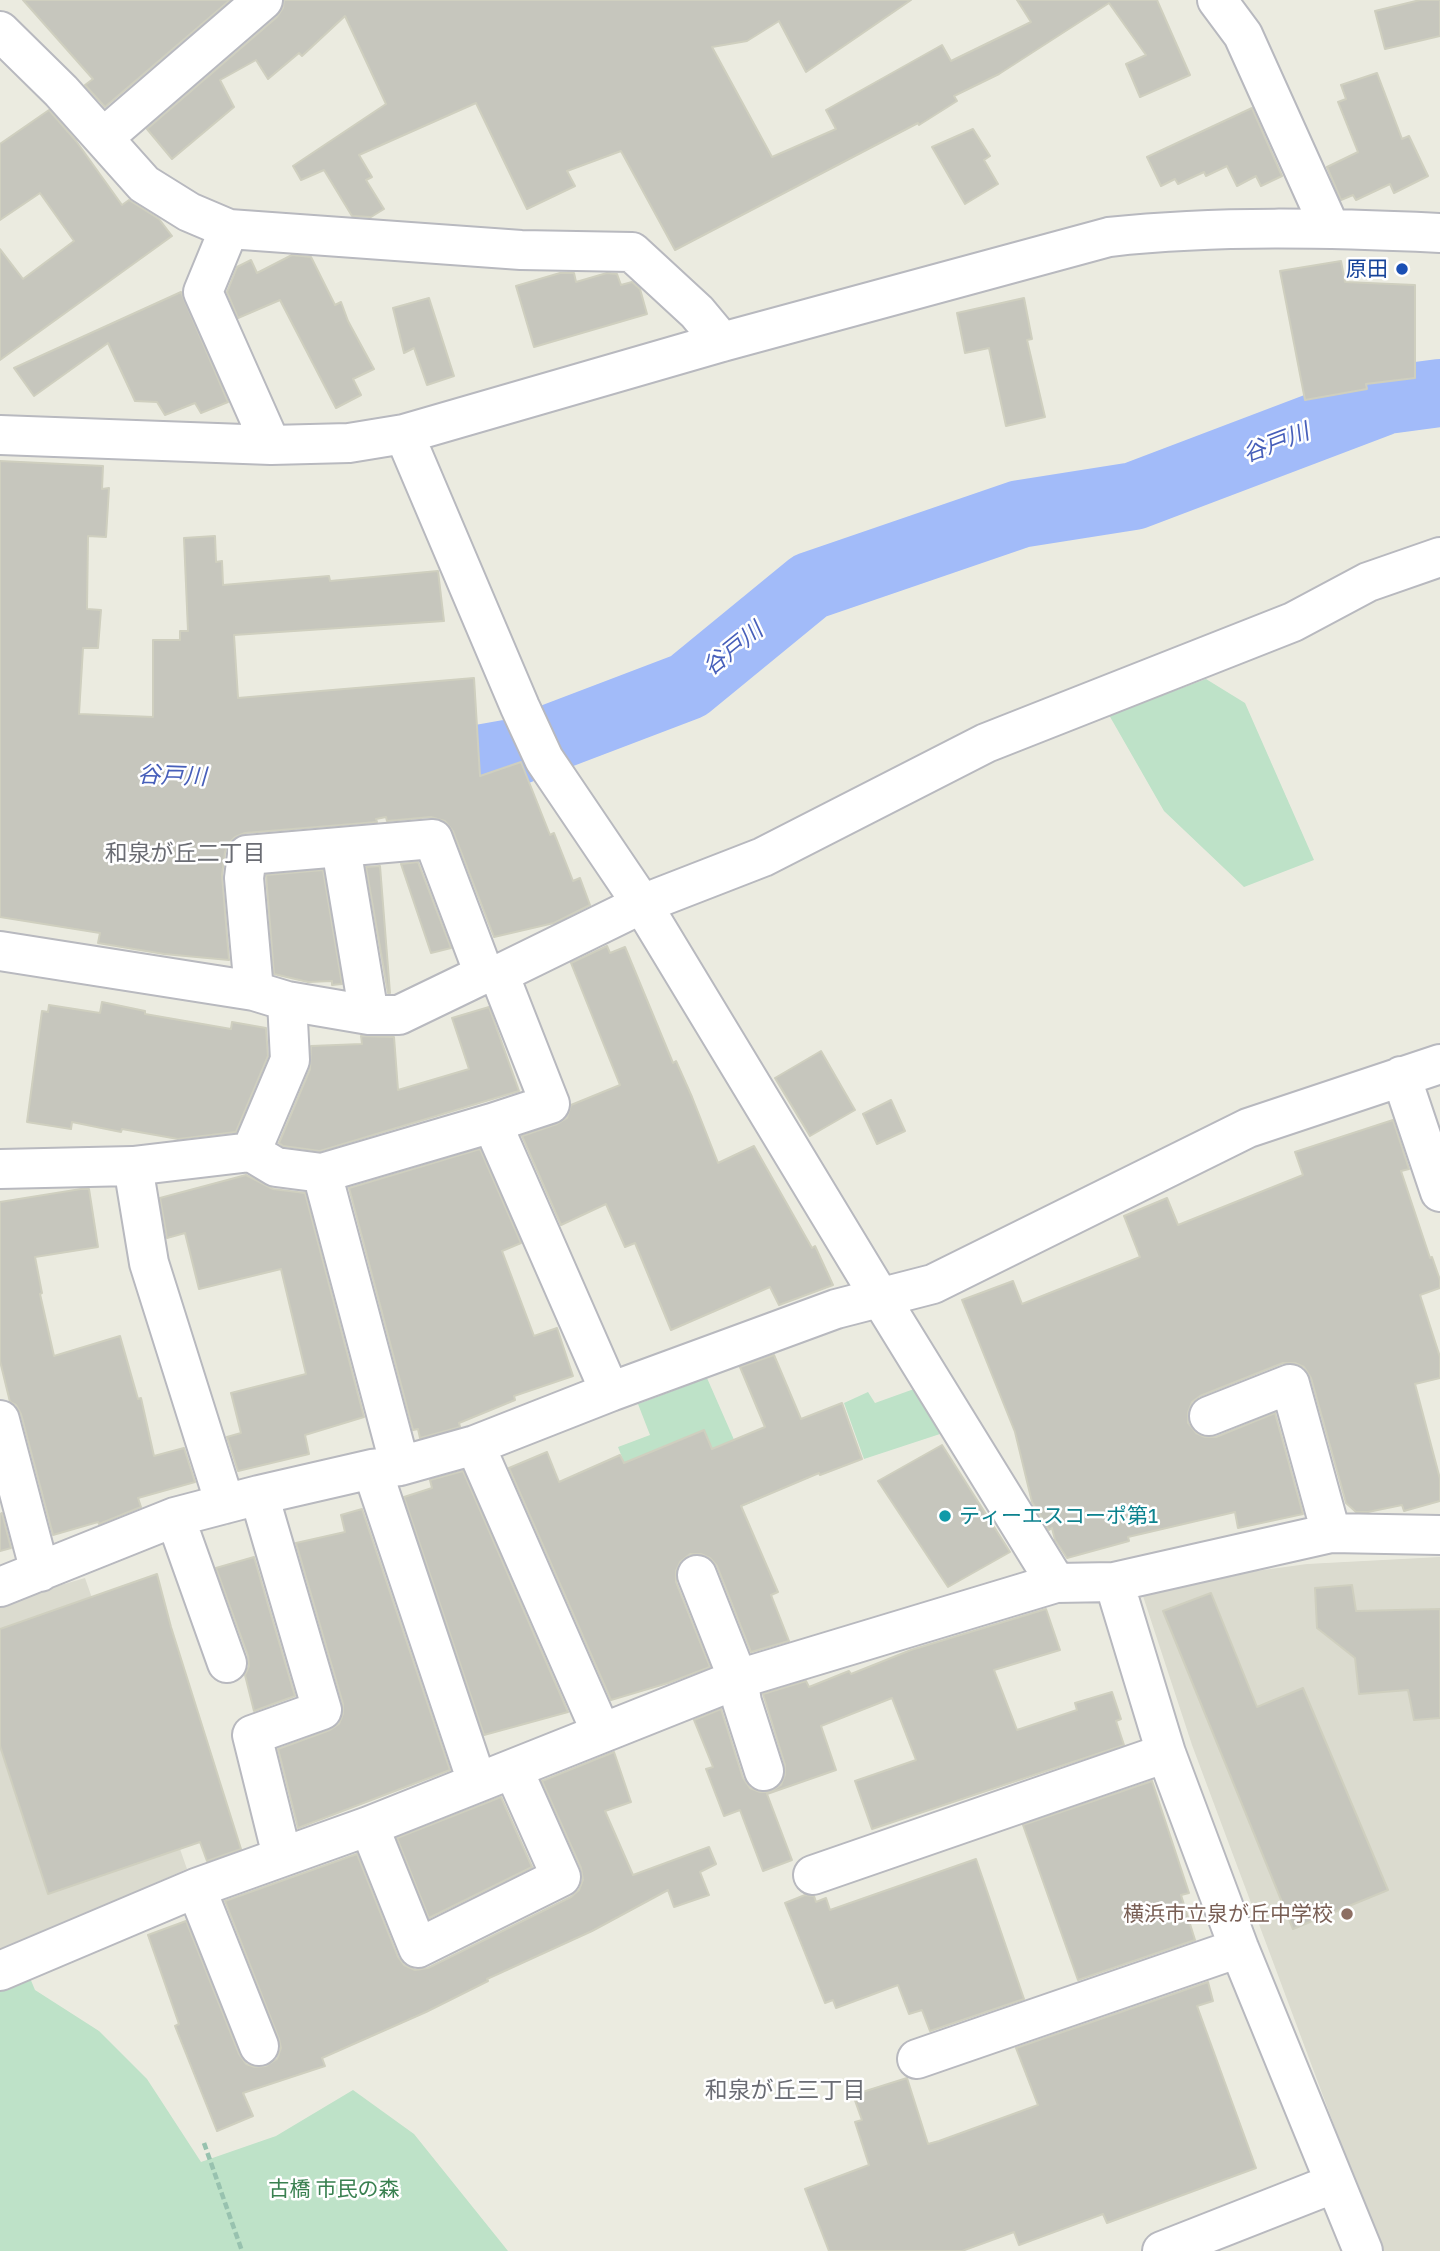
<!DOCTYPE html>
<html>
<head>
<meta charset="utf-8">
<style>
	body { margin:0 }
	canvas { display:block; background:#ebebe0 }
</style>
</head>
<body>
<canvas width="1440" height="2251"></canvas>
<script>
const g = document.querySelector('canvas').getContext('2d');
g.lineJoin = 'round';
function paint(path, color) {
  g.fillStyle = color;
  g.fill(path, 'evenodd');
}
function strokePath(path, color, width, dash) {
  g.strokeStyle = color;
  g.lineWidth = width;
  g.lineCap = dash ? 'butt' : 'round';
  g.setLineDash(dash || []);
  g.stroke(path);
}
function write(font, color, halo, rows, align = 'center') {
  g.font = font + ' "Golos Text","Noto Sans JP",sans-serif';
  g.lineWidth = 5;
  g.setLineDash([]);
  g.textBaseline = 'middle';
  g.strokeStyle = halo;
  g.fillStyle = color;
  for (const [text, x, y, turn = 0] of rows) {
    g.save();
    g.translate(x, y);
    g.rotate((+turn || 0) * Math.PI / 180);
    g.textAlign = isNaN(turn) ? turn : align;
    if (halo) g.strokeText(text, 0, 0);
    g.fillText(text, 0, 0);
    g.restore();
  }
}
paint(new Path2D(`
	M1440,1557V2251H1381L1192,1745L1140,1587L1307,1564Z
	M85,1578L187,1869L0,1951V1603Z`), '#dbdbcf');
paint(new Path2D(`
	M1206,679L1245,703L1314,860L1244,887L1164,811L1109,715Z
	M707,1378L760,1499L701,1524L642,1508L618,1447L650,1435L638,1404Z
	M914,1389L940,1434L864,1459L844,1403L868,1392L875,1403Z
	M30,1978L35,1990L99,2031L147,2079L201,2162L276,2136L353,2090L414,2134L508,2251H0V1991Z`), '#bee2c8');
strokePath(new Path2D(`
	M387,768L433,767L512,753L688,686L810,586L1020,514L1134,496L1387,400L1440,393`), '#a2bbf9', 68);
const building = new Path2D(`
	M23,0H230L105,107L85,85L93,79Z
	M284,0H911L806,72L779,21L747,41L712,47L772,157L836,129L826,110L942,45L951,61L1031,22L1017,0H1157L1190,75L1140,97L1126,64L1146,55L1109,3L999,74L954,96L957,101L919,125L918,123L675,250L621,151L567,171L575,186L527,209L476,103L359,155L372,177L366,180L384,209L371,217L352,216L324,170L301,180L293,166L386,104L345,16L302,56L299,53L268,79L256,60L220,80L234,107L172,159L147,129L277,17L283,8Z
	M1420,0H1440V36L1385,49L1375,11Z
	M1377,73L1402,139L1409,136L1428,176L1394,193L1390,184L1356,200L1353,195L1341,200L1327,167L1358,152L1338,102L1346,99L1341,85Z
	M1252,108L1282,176L1261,186L1256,176L1237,186L1227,166L1206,176L1204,172L1178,184L1175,179L1161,186L1147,157Z
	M49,110L76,141L122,205L129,200L159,219L172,236L0,360V249L23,279L74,241L40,193L0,220V144Z
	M973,129L990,156L984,160L998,184L965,204L932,147Z
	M292,255L311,257L335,305L341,302L348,321L374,369L353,379L361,395L336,408L280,300L238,318L227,292L237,267L251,260L257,273Z
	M1341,261L1345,282L1415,285V378L1366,384L1367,389L1305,400L1280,271Z
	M560,273H574L576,282L607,273L617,274L621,285L632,282L640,289L647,314L534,347L516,286Z
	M181,292L228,402L201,413L195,403L165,415L157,402L135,401L108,343L34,396L14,368Z
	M429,298L454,376L427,385L414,348L404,353L393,308Z
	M1024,298L1032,339L1027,340L1045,417L1006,426L989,348L965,353L957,313Z
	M0,461L103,466L102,489L109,488L106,537L88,536L87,609L101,610L98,648H83L79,714L153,717V640H180V631H188L184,538L215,536L216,562L222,561L223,585L329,576L330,581L438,571L444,621L234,635L238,698L474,678L480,776L521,762L550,835L554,833L573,881L580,878L590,905L554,923L494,937L453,831L445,821L431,817L387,821L386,817L376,819L377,822L245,833L235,837L228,844L225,852L222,875L229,960L164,954L98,943L100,933L0,917Z
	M418,862L451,948L431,953L401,864Z
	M380,866L390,993H388L366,867Z
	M323,870L342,984L332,985V981L308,982L274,974L266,875Z
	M607,946L610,953L625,947L673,1063L676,1061L692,1097L718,1163L754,1146L812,1248L815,1246L833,1285L779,1305L770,1287L671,1330L635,1243L625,1247L606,1204L561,1225L522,1136L557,1124L567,1118L571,1105L620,1085L571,963Z
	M102,1002L145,1011V1014L231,1029L232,1022L266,1028L268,1056L236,1132L178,1139L122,1129L121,1132L72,1122L71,1129L27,1122L42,1011L48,1012L49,1005L100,1013Z
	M489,1007L519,1091L320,1151L283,1146L279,1143L310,1069L311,1046L362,1044L361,1036L394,1037L398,1090L469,1069L452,1018Z
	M821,1051L855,1110L810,1136L775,1078Z
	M891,1100L905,1131L877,1144L863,1114Z
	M1393,1120L1409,1169L1401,1171L1430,1258L1432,1257L1440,1280V1288L1420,1295L1440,1357V1378L1415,1384L1440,1479V1501L1404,1511L1402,1505L1368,1512H1356L1346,1503L1311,1378L1304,1367L1295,1363H1283L1200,1396L1192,1402L1188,1412V1423L1196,1433L1205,1437H1216L1275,1413L1303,1514L1238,1528L1235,1512L1128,1537L1129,1541L1067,1558L1055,1540L1052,1528L1049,1530L1032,1502L1015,1432L962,1300L1013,1281L1022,1304L1140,1257L1124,1216L1167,1198L1178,1225L1303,1175L1295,1152Z
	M480,1149L521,1243L502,1251L534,1336L557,1328L573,1376L514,1396L515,1400L459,1423L460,1427L420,1438L418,1429L413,1430L349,1188Z
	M246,1175L273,1189L305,1193L364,1417L305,1435L309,1454L238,1471L227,1437L241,1433L231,1393L306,1374L281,1269L199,1289L185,1233L167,1238L160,1198Z
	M81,1189H89L98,1247L35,1257L42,1293L40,1294L54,1356L120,1336L138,1399L141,1398L154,1456L184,1448L195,1482L138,1498L141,1507L99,1524L98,1522L53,1535L21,1414L16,1405L10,1402L0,1361V1202Z
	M774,1355L801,1419L842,1403L862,1459L820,1475L819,1473L741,1506L778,1592L771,1595L789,1641L751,1652L717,1566L710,1558L701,1554H690L680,1562L676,1571V1582L710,1667L668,1683L611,1700L509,1468L547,1452L559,1482L620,1455L624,1463L704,1430L712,1449L765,1427L740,1367Z
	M942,1445L1010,1552L948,1587L878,1481Z
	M463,1471L568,1712L484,1735L404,1497L432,1488L430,1480Z
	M362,1509L450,1770L298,1828L278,1749L330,1730L339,1724L343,1714V1704L296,1543L345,1532L341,1515Z
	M2,1513L11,1548L0,1551V1514Z
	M254,1557L295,1696L254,1711L245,1675L249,1666L248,1656L216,1568Z
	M157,1574L171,1627L241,1849L207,1861L200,1842L48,1894L0,1746V1629Z
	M1352,1585L1356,1611L1440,1609V1718L1414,1720L1408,1690L1359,1694L1355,1658L1317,1628L1315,1588Z
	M1211,1593L1257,1707L1303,1688L1388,1890L1293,1929L1163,1611Z
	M1046,1609L1060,1650L994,1670L1017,1730L1077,1710L1075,1703L1112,1692L1121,1719L1116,1721L1124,1745L872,1829L855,1781L916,1760L892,1698L821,1726L836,1770L767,1794L792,1860L763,1871L740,1810L724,1816L706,1769L713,1767L694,1720L721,1709L743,1778L750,1788L760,1792H770L781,1785L785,1775V1765L763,1694L806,1681L809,1687L849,1671L851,1674L911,1650Z
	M614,1752L631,1802L605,1811L633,1875L709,1847L716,1864L700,1872L709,1895L674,1907L668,1890L592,1931L487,1979L488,1981L426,2012L322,2058L325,2066L243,2093L253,2116L217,2131L175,2026L179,2024L148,1935L186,1921L239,2054L246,2064L255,2067L266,2066L277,2059L281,2048L279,2039L225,1901L357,1854L398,1957L404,1965L415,1970L428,1968L571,1897L579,1890L583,1880L581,1868L542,1781Z
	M1152,1781L1189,1893L1181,1895L1195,1940L1078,1980L1023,1825Z
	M501,1797L532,1867L429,1918L397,1838Z
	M976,1859L1024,1999L930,2031L922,2010L909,2014L898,1985L836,2008L833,2000L825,2003L785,1903L805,1895L814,1896L816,1902L826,1898L830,1910Z
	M1208,1982L1213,2001L1197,2006L1256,2168L1107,2223L1103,2214L1019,2245L1014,2232L962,2251H829L805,2189L869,2165L855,2122L862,2120L853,2095L907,2078L928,2144L939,2141L1038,2105L1016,2048Z`);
paint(building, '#c6c6bd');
strokePath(building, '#cfcfbf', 2);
const minor = new Path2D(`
	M1217,0L1243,35L1330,228
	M0,31L61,91L144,184L189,212L229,229L521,250L632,252L697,312L722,342
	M103,138L263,0
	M229,229L203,292L271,445
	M404,434L520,707L544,759L642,904L881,1299L1056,1583
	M0,435L271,445L349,443L404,434L722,342L1109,237C1219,225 1330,228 1440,233
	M341,848L369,1015
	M0,951L254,991L287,1001L369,1015H399L484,974H499L642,904L763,857L986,743L1293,622L1368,582L1440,557
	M254,991L244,878L247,855L433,839L484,974
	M1401,1076L1440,1192
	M492,1123L550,1104L499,974
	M251,1152L290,1060L287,1001
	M133,1166L149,1263L225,1504
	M0,1169L133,1166L251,1152L276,1167L322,1173L492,1123L610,1392
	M322,1173L400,1466
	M1209,1416L1290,1384L1331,1533
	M0,1420L40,1572
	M475,1445L601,1732
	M372,1469L477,1782
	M259,1495L322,1710L252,1735L282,1856
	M175,1517L227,1663
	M697,1575L738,1679L742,1702L764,1771
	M1114,1582L1166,1753L1239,1948L1363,2251
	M0,1587L175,1517L259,1495L372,1469L400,1466L475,1445L610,1392L836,1309L933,1284L1248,1128L1440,1064
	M369,1826L418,1948L561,1877L513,1769
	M813,1875L1166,1753
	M196,1888L259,2046
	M0,1971L196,1888L369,1826L738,1679L1056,1583L1114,1582L1331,1533L1440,1535
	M917,2059L1239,1948
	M1162,2251L1335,2183`);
strokePath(minor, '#b8b9bf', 42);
strokePath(new Path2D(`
	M204,2143L242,2251`), '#98c2af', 4.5, [7, 3.5]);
strokePath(minor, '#fff', 38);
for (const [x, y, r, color] of [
	[1402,269,7,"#1a4fb4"],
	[945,1516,7,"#0f9aa8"],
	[1347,1914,7,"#8d6e63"]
]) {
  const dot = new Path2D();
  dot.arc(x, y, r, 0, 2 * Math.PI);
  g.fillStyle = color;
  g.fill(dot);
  strokePath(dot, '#fff', 2.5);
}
write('21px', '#164399', '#fff', [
	["原田",1388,269]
], 'right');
write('21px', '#0d838f', '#fff', [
	["ティーエスコーポ第1",959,1516]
], 'left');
write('21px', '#785e54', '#fff', [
	["横浜市立泉が丘中学校",1333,1914]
], 'right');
write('21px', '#398050', '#fff', [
	["古橋 市民の森",334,2189]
]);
write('italic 23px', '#475fba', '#fff', [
	["谷戸川",1276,443,-21],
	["谷戸川",733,649,-39],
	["谷戸川",172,776,2]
]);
write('23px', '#6a6c73', '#fff', [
	["和泉が丘二丁目",185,854],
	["和泉が丘三丁目",785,2091]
]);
</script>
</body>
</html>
